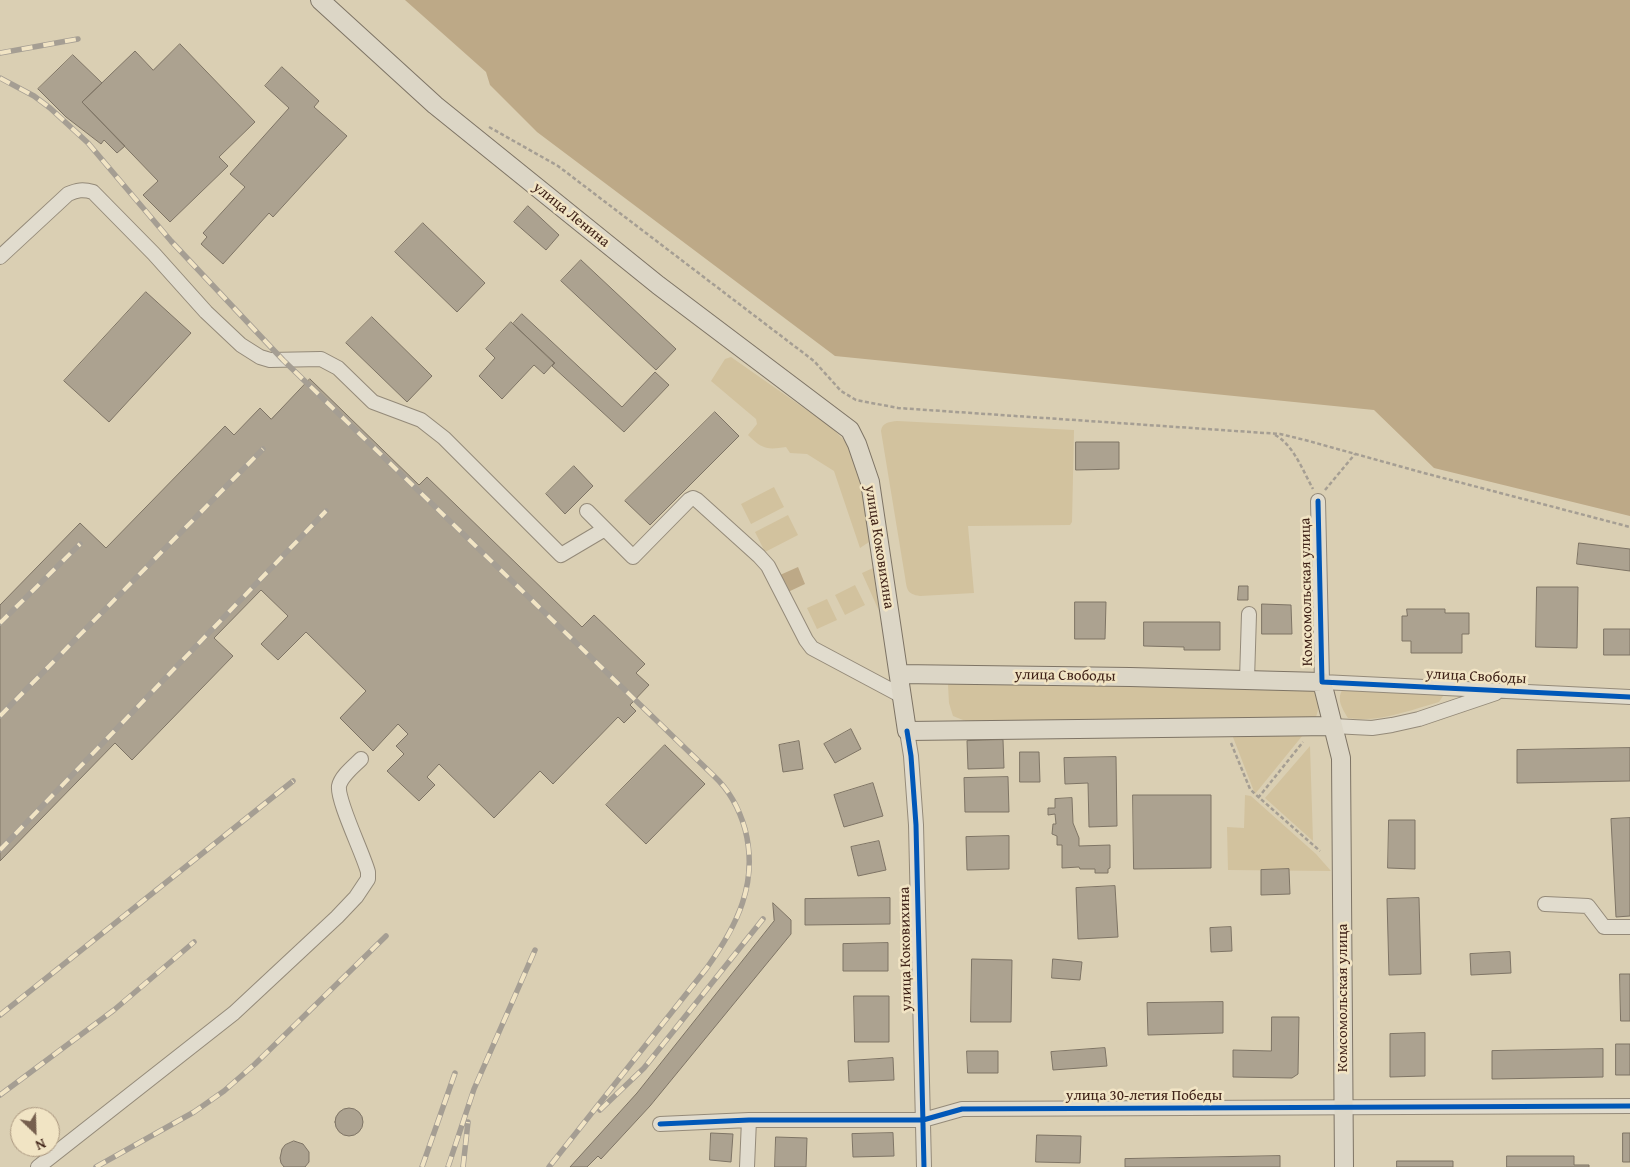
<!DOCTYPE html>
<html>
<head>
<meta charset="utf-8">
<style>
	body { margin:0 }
	#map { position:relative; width:1630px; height:1167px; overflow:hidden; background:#dacfb3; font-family:"Gentium Book Plus",serif }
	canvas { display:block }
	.north { position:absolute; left:10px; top:1107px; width:50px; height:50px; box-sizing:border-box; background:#f1e4c4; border:1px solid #aa977f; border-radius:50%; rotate:156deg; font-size:14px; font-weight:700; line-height:20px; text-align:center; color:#402318 }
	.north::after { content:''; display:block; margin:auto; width:18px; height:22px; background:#765f4e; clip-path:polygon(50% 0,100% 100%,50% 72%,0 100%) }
</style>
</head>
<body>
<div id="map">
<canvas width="1630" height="1167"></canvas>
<div class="north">N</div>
</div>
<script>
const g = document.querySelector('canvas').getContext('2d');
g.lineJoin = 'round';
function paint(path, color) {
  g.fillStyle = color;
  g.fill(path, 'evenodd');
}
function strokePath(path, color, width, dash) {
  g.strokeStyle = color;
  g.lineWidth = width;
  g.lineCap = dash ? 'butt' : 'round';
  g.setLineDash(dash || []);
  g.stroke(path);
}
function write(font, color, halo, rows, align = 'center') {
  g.font = font + ' "Gentium Book Plus",serif';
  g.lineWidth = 5;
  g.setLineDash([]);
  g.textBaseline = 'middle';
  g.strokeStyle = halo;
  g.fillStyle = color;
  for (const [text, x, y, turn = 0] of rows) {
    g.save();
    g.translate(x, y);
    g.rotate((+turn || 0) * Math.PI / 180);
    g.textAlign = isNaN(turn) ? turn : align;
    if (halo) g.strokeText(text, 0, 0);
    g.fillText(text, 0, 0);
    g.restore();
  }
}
paint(new Path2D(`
	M731,357L831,427L846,442L853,454L861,475L869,542L860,548L834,471L807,454L790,453L786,447C767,450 762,449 748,435L757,424L756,419L711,381L725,359Z
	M897,421L1074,430L1072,522L1070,525L968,526L974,593L920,596C907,594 907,590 905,577L881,431C882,422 890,422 897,421Z
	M774,487L784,507L751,524L741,504Z
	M788,515L798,535L765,552L755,532Z
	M873,568L879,611L862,573Z
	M855,585L865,605L845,615L835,595Z
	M827,599L837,620L817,629L807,608Z
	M951,682L1315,685C1319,695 1320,710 1315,719L968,722L953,716L949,703L948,685Z
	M1343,689L1441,694L1443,696L1439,702C1410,710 1379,723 1348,718C1342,708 1336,699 1343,689Z
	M1307,730L1255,794L1231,732Z
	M1310,746L1313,841L1265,798Z
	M1245,795L1251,796L1316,854L1331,871L1228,870L1227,827L1244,828Z`), '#d2c29e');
paint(new Path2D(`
	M405,0H1630V516L1434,468L1374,410L835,356L537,132L490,85L486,72Z
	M798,567L805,584L788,592L780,575Z`), '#bda987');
const building = new Path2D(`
	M180,44L255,122L219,157L228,166L170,222L143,195L158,181L82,102L135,51L153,70Z
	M73,55L102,83L82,102L125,146L117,153L104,140L101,144L66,117L38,89Z
	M282,67L319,101L314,107L347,136L273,217L269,213L223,264L201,244L207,237L203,233L245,187L230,174L289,108L265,86Z
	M528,206L559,235L546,250L514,222Z
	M423,223L485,283L457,312L395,252Z
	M581,260L676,349L656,370L561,281Z
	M146,292L191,333L109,422L64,381Z
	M522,314L622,407L655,372L669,385L624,432L552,366L555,363L513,324Z
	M372,317L432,376L407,402L346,343Z
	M511,322L554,363L544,374L534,365L502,399L479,376L495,358L486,349Z
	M310,379L419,485L427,477L582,627L594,615L645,664L636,673L649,685L630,705L636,711L624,723L618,717L553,784L540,771L494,818L439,764L427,777L435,785L419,801L387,771L404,754L396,746L408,734L398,724L373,751L340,718L366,691L306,632L278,660L261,644L288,616L261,590L214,638L233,656L132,760L115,743L0,861V605L80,523L106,548L225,426L234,435L260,408L271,419Z
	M715,412L739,436L650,525L625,501Z
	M1076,442H1119V469L1076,470Z
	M574,466L593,486L565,514L546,494Z
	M1579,543L1630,549V571L1577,564Z
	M1239,586H1248V600H1238Z
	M1537,587H1578L1577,648L1536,647Z
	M1075,602H1106L1105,639H1075Z
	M1262,604L1291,605L1292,634H1262Z
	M1407,609H1445V613H1469V634H1462V653H1411V641H1402V616H1407Z
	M1144,622H1220V650H1184V647L1144,646Z
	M1604,629H1630V655H1604Z
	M851,729L861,749L835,763L824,744Z
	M1003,740L1004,768L968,769L967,741Z
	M799,741L803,769L783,772L779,745Z
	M665,745L705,784L646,844L606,805Z
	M1630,748V781L1517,783V750Z
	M1020,752H1039L1040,782H1020Z
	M1116,757L1117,826L1089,827L1088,783L1065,784L1064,758Z
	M1008,777L1009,812H965L964,778Z
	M873,783L883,816L844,827L834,795Z
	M1133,795H1211V868L1134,869Z
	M1072,798L1073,823L1079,838V846L1110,845V868L1108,869V873H1095V869H1080L1079,867L1062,868V845H1057V836L1052,834L1053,824H1056L1055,814L1048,815V808H1055V799Z
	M1630,818V916L1616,917L1611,819Z
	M1389,820H1415V869L1388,868Z
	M1009,836V869L967,870L966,837Z
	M879,841L886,870L858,876L851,847Z
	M1289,869L1290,894L1261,895V870Z
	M1115,886L1118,937L1078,939L1076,888Z
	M890,898V924L805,925V899Z
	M1419,898L1421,974L1389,975L1387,899Z
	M773,903L791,920V934L650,1106L601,1159L598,1156L587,1167H570L637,1093L774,921Z
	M1231,927L1232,951L1211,952L1210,928Z
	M888,943V971H843V944Z
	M1510,952L1511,973L1471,975L1470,954Z
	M972,959L1012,960L1011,1022H971Z
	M1053,959L1082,962L1080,980L1052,978Z
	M1620,974H1630V1021H1621Z
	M854,996H889V1042H855Z
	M1223,1002V1033L1148,1035L1147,1003Z
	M1272,1017H1299L1298,1074L1292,1078L1233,1077V1050L1271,1051Z
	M1425,1033V1076L1390,1077V1034Z
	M1616,1044H1630V1075H1616Z
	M1105,1048L1107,1066L1053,1070L1051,1052Z
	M1603,1049V1077L1492,1079V1051Z
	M967,1051H998V1073H968Z
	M893,1058L894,1080L849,1082L848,1061Z
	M335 1122a14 14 0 1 1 28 0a14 14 0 1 1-28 0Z
	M711,1133L733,1134L731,1162L710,1160Z
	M893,1133L894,1156L853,1157L852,1134Z
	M1623,1133H1630V1162H1623Z
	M1037,1135L1081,1136L1080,1163L1036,1162Z
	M776,1137L807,1138L806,1167H775Z
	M294,1141L303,1144L309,1152V1162L305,1167H284L281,1163L280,1158L282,1149L285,1145Z
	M1280,1156V1167H1125V1159Z
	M1507,1156H1574V1165H1589V1167H1507Z
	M1397,1161H1453V1167H1397Z`);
paint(building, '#aca290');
strokePath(building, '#7e7465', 1);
const minor = new Path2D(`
	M0,257L68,194C77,190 83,189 93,192L154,254L206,312L241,345L260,357L270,360L321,359L338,368L373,402L421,420L444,438L561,555L605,529
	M1318,501L1322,682L1630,697
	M587,511L633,557L689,500L693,498L697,500L759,556L768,566L806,640L812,648L902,696
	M1247,680L1249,614
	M1333,726L1372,728L1392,725L1419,719L1496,693
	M907,731L911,756L916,825L924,1167
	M1545,904L1588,906L1604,927H1630
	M660,1124L749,1120H923L962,1109L1630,1106
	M38,1167L234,1013L337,917L356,897L368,879V872C363,853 337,801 339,786C341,776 354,766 361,759
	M747,1167L749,1120`);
const major = new Path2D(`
	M320,0L435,105L658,285L850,430L857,444L870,482L907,731L1333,726
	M899,674L1130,677L1322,682L1341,758L1344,1167`);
strokePath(minor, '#948a79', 16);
strokePath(major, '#7e7465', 20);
strokePath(new Path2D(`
	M489,127L558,166L814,361L841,391L856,400L898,408L1280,434L1305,440L1424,473L1630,527
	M1275,435C1293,444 1303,471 1313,489
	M1325,490L1355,454
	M1231,743L1250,789L1255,794L1320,851
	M1258,798L1303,742`), '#a59e93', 2.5, [4, 2.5]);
strokePath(minor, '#e1dcce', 14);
strokePath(major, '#dcd6c6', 18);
const rail = new Path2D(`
	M0,53L78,39
	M0,78L34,96L50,108L88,143L171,241L283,360L714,776C730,791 739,808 745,829C759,883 737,926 706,969L549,1167
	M0,623L80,544
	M0,716L263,449
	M0,850L326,511
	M0,1015L293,781
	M0,1095L114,1010L194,942
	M600,1110L644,1068L763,919
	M96,1167L194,1112L224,1091L255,1064L386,936
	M422,1167L455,1073
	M448,1167L474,1089L535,950
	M463,1167L468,1122`);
strokePath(rail, '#a59e93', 5.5);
strokePath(rail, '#f1e4c4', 4, [11]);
strokePath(new Path2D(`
	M1318,501L1322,682L1630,697
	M907,731L911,756L916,825L924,1167
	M660,1124L749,1120H923L962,1109L1630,1106`), '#0057b8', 5);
write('15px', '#402318', '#f1e4c4', [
	["улица Ленина",571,215,39],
	["улица Коковихина",879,547,81],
	["Комсомольская улица",1307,592,-91],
	["улица Свободы",1065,676,1],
	["улица Свободы",1476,677,3],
	["улица Коковихина",906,949,-91],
	["Комсомольская улица",1343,998,-90],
	["улица 30-летия Победы",1144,1096]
]);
</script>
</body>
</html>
